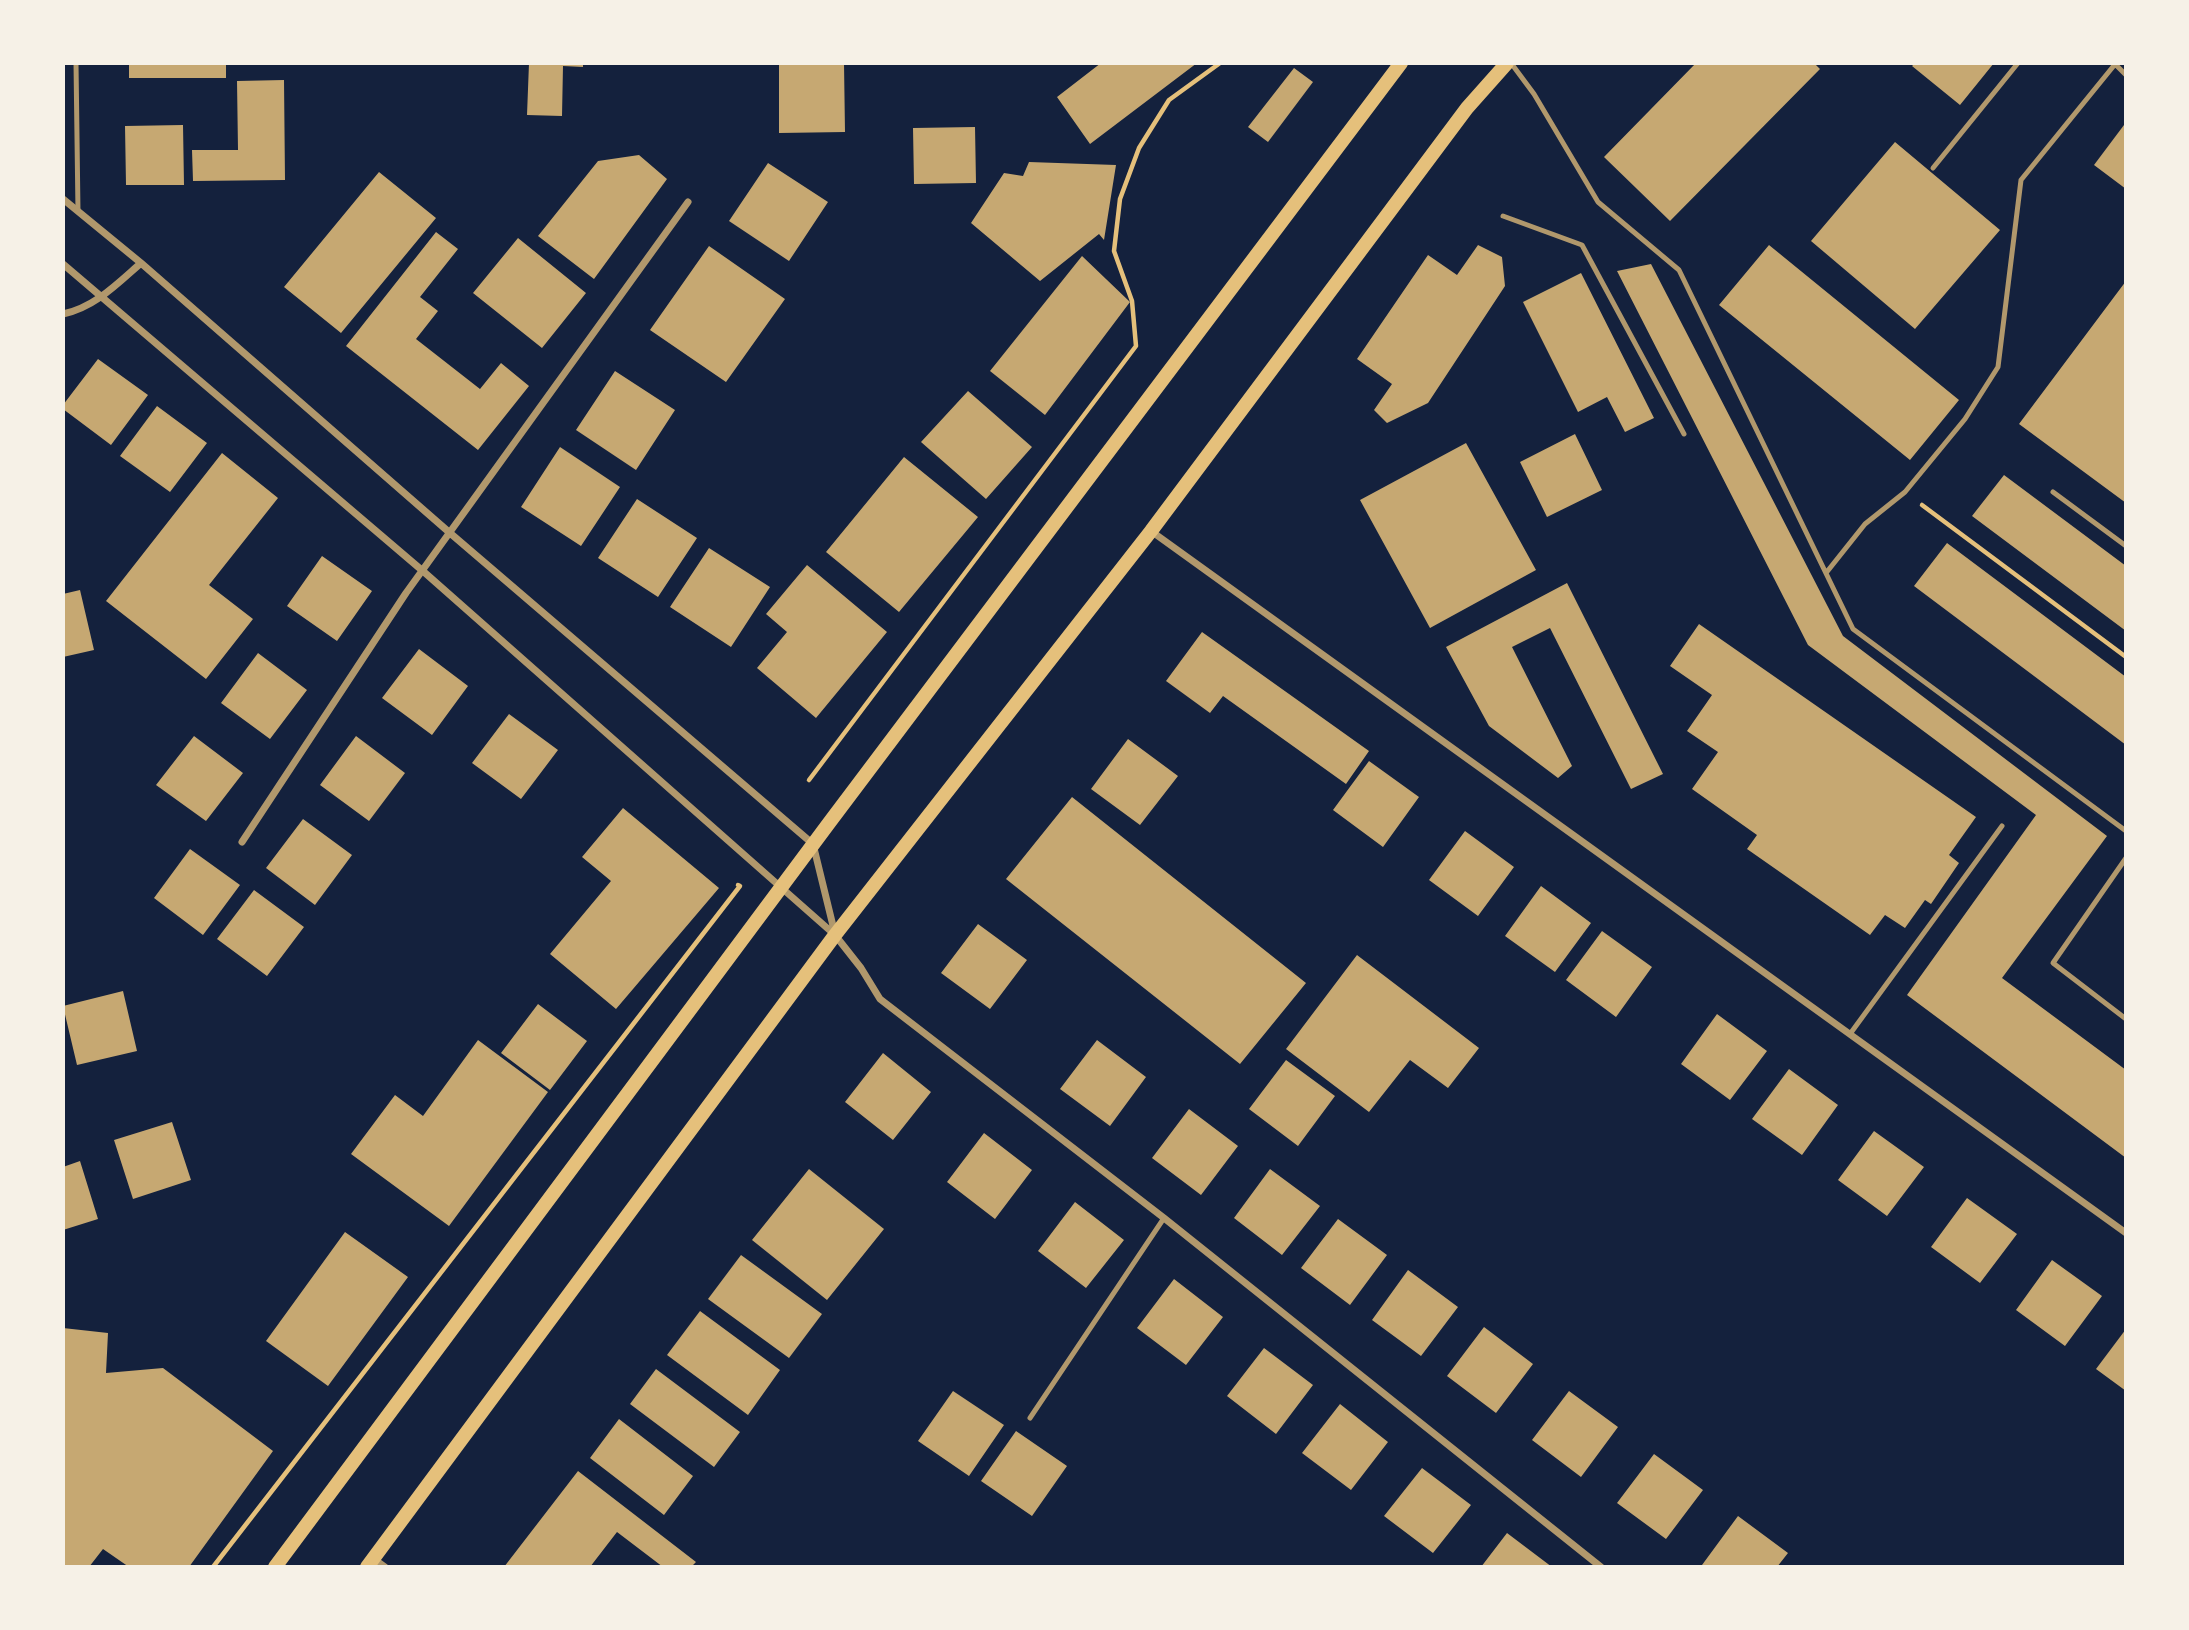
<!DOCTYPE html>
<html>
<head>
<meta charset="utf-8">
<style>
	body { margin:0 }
	#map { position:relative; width:2189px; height:1630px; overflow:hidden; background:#14213d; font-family:"Nunito Sans",sans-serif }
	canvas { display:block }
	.frame { position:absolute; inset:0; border:65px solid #f6f1e7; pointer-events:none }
</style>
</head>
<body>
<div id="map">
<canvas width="2189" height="1630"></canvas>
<div class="frame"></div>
</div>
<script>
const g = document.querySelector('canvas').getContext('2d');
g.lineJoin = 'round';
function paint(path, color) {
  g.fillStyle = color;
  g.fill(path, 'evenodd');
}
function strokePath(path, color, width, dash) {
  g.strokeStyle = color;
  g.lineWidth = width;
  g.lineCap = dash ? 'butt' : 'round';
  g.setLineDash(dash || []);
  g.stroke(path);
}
paint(new Path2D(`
	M129,63H226V78H129Z
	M529,63H583V67L563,66L562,116L527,115Z
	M779,63H844L845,132L779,133Z
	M1101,63H1197L1090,144L1057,97Z
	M1696,63H1814L1820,69L1670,221L1604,157Z
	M1915,63H1994L1960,105L1912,66Z
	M1294,68L1313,82L1268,142L1248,127Z
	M284,80L285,180L193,181L192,150H238L237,81Z
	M183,125L184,185H126L125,126Z
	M2124,125L2126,126V189L2094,165Z
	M975,127L976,183L914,184L913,128Z
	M1895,142L2000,230L1915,329L1811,241Z
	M639,155L667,179L594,279L538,236L598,161Z
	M1029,162L1116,165L1104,240L1099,234L1040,281L971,223L1004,173L1023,176Z
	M768,163L828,202L789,261L729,221Z
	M379,172L436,218L341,333L284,287Z
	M436,232L458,249L420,297L438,311L416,339L480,389L501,363L529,386L478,450L346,346Z
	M518,238L586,293L542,348L473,293Z
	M1478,245L1502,257L1505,286L1428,403L1387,423L1374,410L1392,384L1357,359L1428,255L1457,275Z
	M1769,245L1959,400L1910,460L1719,305Z
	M709,246L785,299L726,382L650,330Z
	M1082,256L1130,302L1045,415L990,371Z
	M1651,264L1843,636L2107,836L2002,978L2126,1070V1158L1907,995L2036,815L1808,645L1617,271Z
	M1581,273L1654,418L1625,432L1607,397L1578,412L1523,302Z
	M2126,281V503L2019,424Z
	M98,359L148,395L111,445L63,409V405Z
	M615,371L675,410L636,470L576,430Z
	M968,391L1032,447L986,499L921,442Z
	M157,406L207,443L170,492L120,456Z
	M1575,434L1602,490L1547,517L1520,462Z
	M1466,443L1536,570L1430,628L1360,500Z
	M560,447L620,487L581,546L521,507Z
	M222,453L278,498L209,585L253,619L206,679L106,601Z
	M904,457L978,517L899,612L826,552Z
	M2004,475L2126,566V631L1972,516Z
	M637,499L697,538L658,597L598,558Z
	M1947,543L2126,677V745L1914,586Z
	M709,548L770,587L731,647L670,607Z
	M322,556L372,591L337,641L287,606Z
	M807,565L887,632L816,718L757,668L787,632L766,614Z
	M1567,583L1663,774L1631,789L1550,628L1512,647L1572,766L1558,778L1489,726L1446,647Z
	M80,590L94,650L63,657V594Z
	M1699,624L1976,817L1949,855L1959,863L1931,904L1925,900L1905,928L1885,915L1870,935L1747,849L1757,835L1692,789L1718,752L1687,731L1712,695L1670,666Z
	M1202,632L1369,751L1346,784L1223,696L1210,713L1166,681Z
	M419,649L468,686L432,735L382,698Z
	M258,653L307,690L270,739L221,703Z
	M509,714L558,750L521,799L472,763Z
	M194,736L243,773L206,821L156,785Z
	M356,736L405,773L369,821L320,785Z
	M1128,739L1178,776L1140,825L1091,789Z
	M1369,761L1419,797L1383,847L1333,810Z
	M1072,797L1306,983L1240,1064L1006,879Z
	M623,808L719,888L616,1009L550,954L611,881L582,857Z
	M303,819L352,855L315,905L266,868Z
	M1465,831L1514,867L1478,916L1429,880Z
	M190,849L240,885L203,935L154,898Z
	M1541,886L1591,923L1555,972L1505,936Z
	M254,890L304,927L267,976L217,939Z
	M978,924L1027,960L990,1009L941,973Z
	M1602,931L1652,967L1616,1017L1566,980Z
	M1357,955L1479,1048L1448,1088L1410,1060L1369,1112L1286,1049Z
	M123,991L137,1051L77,1065L63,1006Z
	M538,1004L587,1041L550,1090L501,1053Z
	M1717,1014L1767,1051L1730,1100L1681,1064Z
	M478,1040L548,1092L449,1226L351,1154L395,1095L423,1116Z
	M1097,1040L1146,1077L1110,1126L1060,1089Z
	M883,1053L931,1092L893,1140L845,1102Z
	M1286,1060L1335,1096L1298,1146L1249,1109Z
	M1789,1069L1838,1105L1802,1155L1752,1119Z
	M1189,1109L1238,1146L1201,1195L1152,1158Z
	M172,1122L191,1180L133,1199L114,1140Z
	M1874,1131L1924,1167L1887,1216L1838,1180Z
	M984,1133L1032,1170L995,1219L947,1182Z
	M80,1161L98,1219L63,1230V1167Z
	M809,1169L884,1229L827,1300L752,1240Z
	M1270,1169L1320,1206L1282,1255L1234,1218Z
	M1967,1198L2017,1234L1980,1283L1931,1247Z
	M1075,1202L1124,1240L1086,1288L1038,1251Z
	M1338,1219L1387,1255L1350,1305L1301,1268Z
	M345,1232L408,1277L328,1386L266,1341Z
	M741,1255L822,1314L789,1358L708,1299Z
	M2052,1260L2102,1296L2065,1346L2016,1310Z
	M1408,1270L1458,1307L1421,1356L1372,1320Z
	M1174,1279L1223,1317L1186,1365L1137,1328Z
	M700,1311L780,1370L748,1415L667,1355Z
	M1484,1327L1533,1364L1496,1413L1447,1376Z
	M63,1328L108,1333L106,1373L163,1368L273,1451L189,1567H129L103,1549L89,1567H63Z
	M2126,1329V1391L2096,1369Z
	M1264,1348L1313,1385L1276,1434L1227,1396Z
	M656,1369L740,1432L714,1467L630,1404Z
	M953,1391L1004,1425L969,1476L918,1441Z
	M1569,1391L1618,1427L1581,1477L1532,1440Z
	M1340,1404L1388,1442L1351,1490L1302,1453Z
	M619,1419L693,1476L664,1515L590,1458Z
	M1016,1431L1067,1466L1032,1516L981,1481Z
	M1654,1454L1703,1490L1666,1539L1617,1503Z
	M1422,1468L1471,1505L1433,1553L1384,1516Z
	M578,1471L696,1562L691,1567H663L617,1532L590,1567H504Z
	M1738,1516L1788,1553L1777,1567H1704L1702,1565Z
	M1507,1533L1552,1567H1481Z`), '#c6a872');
strokePath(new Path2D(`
	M1922,505L2126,657
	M809,780L1136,346L1132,301L1114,251L1120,199L1139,148L1169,100L1220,63
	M213,1567L740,886L738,885`), '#e5c07b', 4.5);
strokePath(new Path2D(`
	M76,63L78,212
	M1511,63L1534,94L1598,202L1679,270L1853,629L2126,831
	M2115,64L2126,75
	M1933,168L2018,63
	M1503,216L1582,245L1684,434
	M2053,492L2126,546
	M1826,573L1865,524L1905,492L1965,419L1998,367L2021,180L2116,63
	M2126,858L2053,963L2126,1019
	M1850,1034L2002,826
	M1030,1418L1164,1218`), '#b1986c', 5);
strokePath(new Path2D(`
	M63,199L141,263L450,533L813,844L835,934
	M63,264L424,572L835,935L861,968L880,999L1164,1218L1601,1567
	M63,314C95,307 117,284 141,263
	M1151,531L2126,1233
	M242,842L406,593L688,202
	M374,1559L385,1567`), '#b1986c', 7);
strokePath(new Path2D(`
	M275,1567L829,823L1401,63
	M367,1567L835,935L1151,531L1467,108L1507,63`), '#e5c07b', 14);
</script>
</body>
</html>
